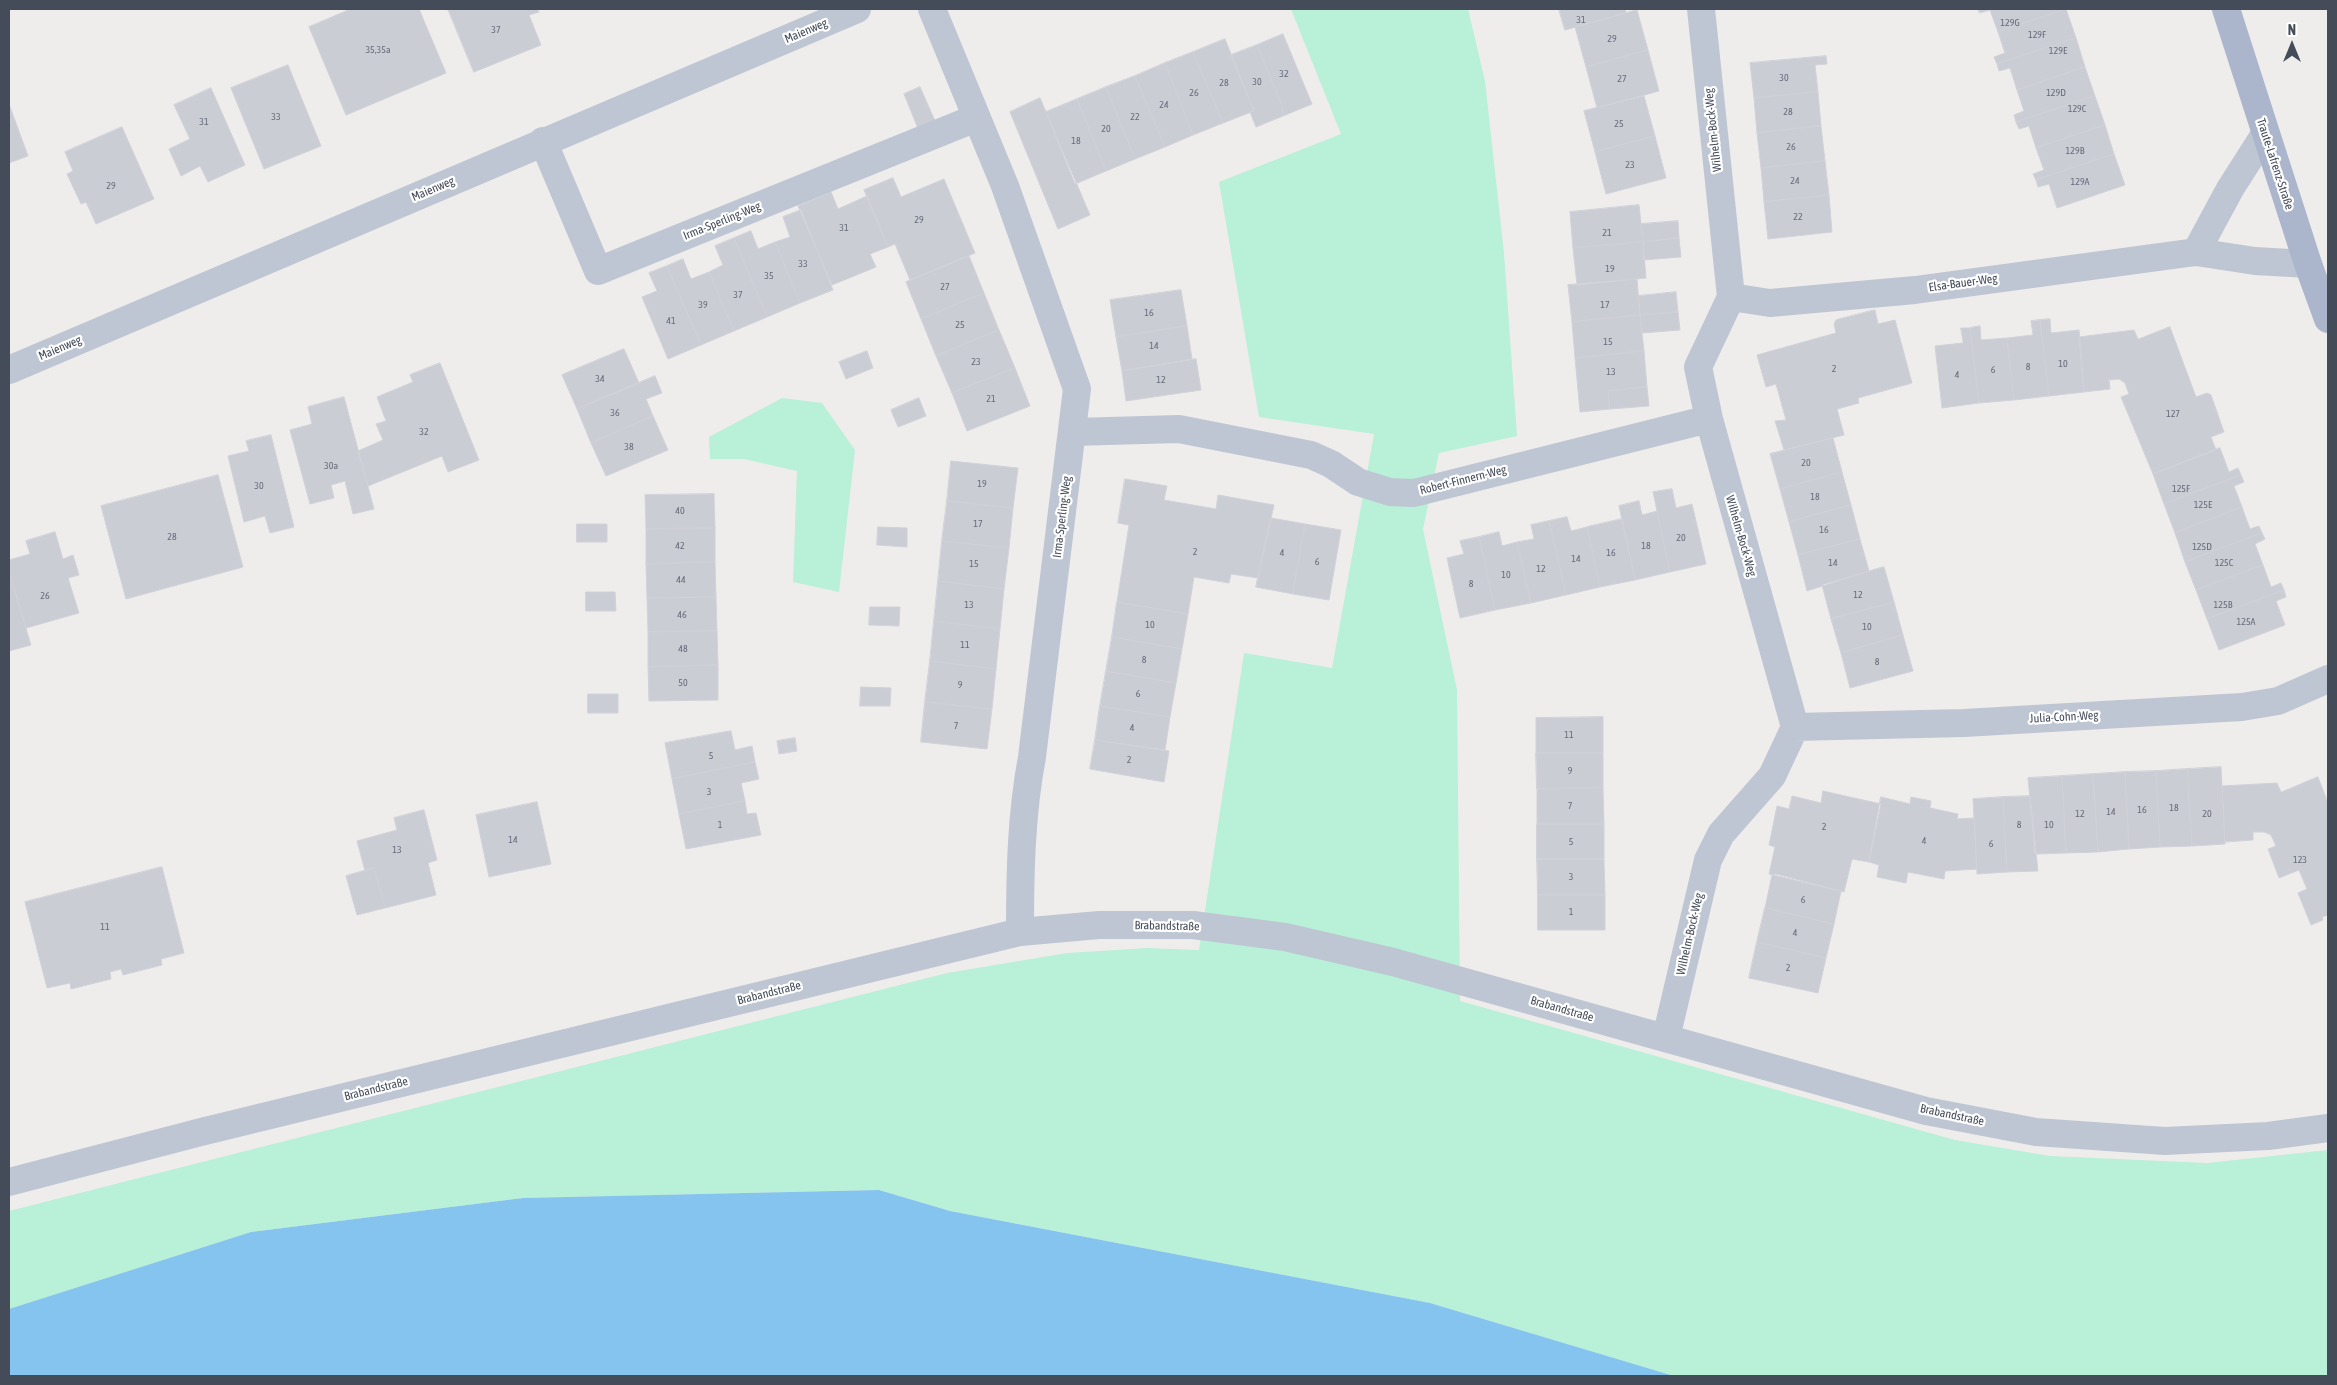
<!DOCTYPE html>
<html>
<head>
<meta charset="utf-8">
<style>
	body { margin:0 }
	#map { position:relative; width:2337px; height:1385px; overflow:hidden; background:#efedec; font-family:"Asap Condensed",sans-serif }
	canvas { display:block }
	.frame { position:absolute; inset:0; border:10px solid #444c5a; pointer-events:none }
	.north { position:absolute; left:2267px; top:20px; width:50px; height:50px; -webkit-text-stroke:4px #fff; paint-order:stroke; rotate:0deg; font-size:14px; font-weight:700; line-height:20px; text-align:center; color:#444c5a }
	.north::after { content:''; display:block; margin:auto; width:18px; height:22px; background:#444c5a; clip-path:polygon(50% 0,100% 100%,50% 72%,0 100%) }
</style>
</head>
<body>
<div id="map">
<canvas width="2337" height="1385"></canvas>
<div class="frame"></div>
<div class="north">N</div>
</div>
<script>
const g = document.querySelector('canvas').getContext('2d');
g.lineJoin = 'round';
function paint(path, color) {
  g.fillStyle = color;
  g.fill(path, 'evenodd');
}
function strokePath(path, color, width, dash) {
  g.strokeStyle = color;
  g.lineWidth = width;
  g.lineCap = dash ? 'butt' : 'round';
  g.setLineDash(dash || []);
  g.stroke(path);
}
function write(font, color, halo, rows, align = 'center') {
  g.font = font + ' "Asap Condensed",sans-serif';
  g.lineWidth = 4.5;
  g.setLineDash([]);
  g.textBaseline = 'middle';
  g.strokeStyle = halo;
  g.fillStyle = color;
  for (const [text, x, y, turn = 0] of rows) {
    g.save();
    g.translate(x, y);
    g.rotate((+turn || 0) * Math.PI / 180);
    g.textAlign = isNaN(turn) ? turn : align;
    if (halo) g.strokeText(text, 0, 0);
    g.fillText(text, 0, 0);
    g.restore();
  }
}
paint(new Path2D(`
	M1291,9H1468L1485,81L1504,253L1517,436L1439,453L1423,529L1457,690L1460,1001L1955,1140L2050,1156L2207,1163L2328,1150V1376H1674L1430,1303L950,1211L879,1190L523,1198L251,1232L9,1309V1211L947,973L1067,953L1148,948L1199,950L1244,653L1332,668L1374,434L1259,417L1219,182L1341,134Z
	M782,398L822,403L855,450L839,592L793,582L797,471L744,459H710L709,437Z`), '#b8f0d8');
paint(new Path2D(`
	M879,1190L950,1211L1430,1303L1674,1376H9V1309L251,1232L523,1198Z`), '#84c4ee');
const building = new Path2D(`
	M351,9H419L446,73L346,115L309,27Z
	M448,9H537L539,12L529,15L541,45L474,72Z
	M1559,9H1625L1626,13L1565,30Z
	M1978,9H2066L1998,32L1990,10L1980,13Z
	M2066,9L2076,38L1997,64L1994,57L2005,53L1998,32Z
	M1637,10L1648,50L1586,67L1575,27Z
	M1283,34L1312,104L1283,116V108L1257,45Z
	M2076,38L2085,67L2017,90L2010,68L1999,71L1997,64Z
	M1225,39L1254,111L1223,123L1193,52Z
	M1257,45L1283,108V116L1256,127L1250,112L1254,111L1231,55Z
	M1648,50L1659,91L1597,108L1586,67Z
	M1193,52L1223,123L1193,135L1165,63Z
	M1826,56L1827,64L1815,65L1818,92L1754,98L1750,63Z
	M1165,63L1193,135L1165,147L1135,76Z
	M288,65L321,146L264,169L231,88Z
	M2085,67L2095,96L2016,122L2014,115L2024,111L2017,90Z
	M1135,76L1165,147L1135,159L1106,87Z
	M920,87L936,123L919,131L904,94Z
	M1106,87L1135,159L1106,171L1077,99Z
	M211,88L245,165L208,182L200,166L181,176L169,149L190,139L174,105Z
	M1818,92L1821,126L1757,133L1754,98Z
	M1644,96L1655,136L1595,152L1584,111Z
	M2095,96L2105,125L2036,148L2029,126L2019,129L2016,122Z
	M1040,98L1090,215L1058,229L1010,112Z
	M1077,99L1106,171L1075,184L1046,112Z
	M9,104L28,156L9,163Z
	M2105,125L2114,154L2036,180L2033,174L2044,170L2036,148Z
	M1821,126L1825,161L1761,168L1757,133Z
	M122,127L154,199L96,224L86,202L81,204L67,174L73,171L65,152Z
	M1655,136L1666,178L1606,194L1595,152Z
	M2114,154L2125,185L2057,208L2049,184L2038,187L2036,180Z
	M1825,161L1829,195L1764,202L1761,168Z
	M893,178L901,197L944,179L975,253L910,280L895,244L888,247L864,190Z
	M831,192L838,209L867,196L888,247L870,254L876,267L832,285L798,206Z
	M1829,195L1832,232L1768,239L1764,202Z
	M1639,205L1643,242L1573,248L1570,212Z
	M801,210L833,290L800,303L775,242L790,237L783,217Z
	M1678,221L1679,238L1643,242L1641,224Z
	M751,231L758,249L775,242L800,303L767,317L734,238Z
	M734,238L767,317L734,331L709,272L723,265L715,246Z
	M1679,238L1681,257L1644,260L1643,242Z
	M1643,242L1646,278L1577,285L1573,248Z
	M969,256L984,293L921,319L906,282Z
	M683,259L691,279L709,272L734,331L701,345L667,266Z
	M667,266L701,345L668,359L642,297L657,291L649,273Z
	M1637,279L1640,315L1572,322L1568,285Z
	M1181,290L1187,326L1116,337L1110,300Z
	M1676,292L1678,312L1640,315L1638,296Z
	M984,293L999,330L936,356L921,319Z
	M1875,310L1878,324L1895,320L1912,383L1858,398L1859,403L1837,409L1844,435L1784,450L1775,421L1786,420L1776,384L1766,387L1757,355L1836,333L1834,324L1836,320Z
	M1678,312L1680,330L1642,333L1640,315Z
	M1640,315L1644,351L1575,358L1572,322Z
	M2050,319L2051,333L2079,330L2084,392L2049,396L2040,320Z
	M2040,320L2049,396L2014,400L2007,338L2033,335L2031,321Z
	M1187,326L1192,359L1122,371L1116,337Z
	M1980,326L1981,340L2007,338L2014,400L1979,403L1970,328Z
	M2170,327L2196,397L2207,393L2211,395L2224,432L2211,437L2216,450L2153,474L2121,397L2129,394L2125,383L2119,379L2109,380L2110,389L2084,392L2079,337L2134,330L2138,339Z
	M1961,328H1970L1979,403L1942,408L1935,346L1963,343Z
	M999,330L1015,368L952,393L936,356Z
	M624,349L639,383L577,409L562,375Z
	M867,351L873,368L846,379L839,362Z
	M1644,351L1647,387L1608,391L1610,409L1580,412L1575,358Z
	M1196,359L1201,390L1126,401L1122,371Z
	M440,363L479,460L448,472L442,456L368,486L358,451L383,440L376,424L386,421L377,397L413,382L410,375Z
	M1015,368L1030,406L967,431L952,393Z
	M655,376L662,393L646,399L653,416L591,443L577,409Z
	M1647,387L1649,406L1610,409L1608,391Z
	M344,397L374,509L353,514L345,481L331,485L334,498L310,504L290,430L312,424L308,407Z
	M919,398L926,416L898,427L891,410Z
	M653,416L668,450L606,476L591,443Z
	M271,435L294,527L270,533L265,516L244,522L228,456L249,451L246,441Z
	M1833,438L1842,472L1780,489L1770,454Z
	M2220,448L2229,472L2238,468L2241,475L2164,504L2153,474Z
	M951,461L1018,468L1013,508L947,501Z
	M1842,472L1851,505L1789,522L1780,489Z
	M218,475L243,567L126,599L101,506Z
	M2241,475L2244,482L2234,486L2242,507L2175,533L2164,504Z
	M1125,479L1167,486L1164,500L1216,509L1218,495L1274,505L1258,578L1231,574L1229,583L1194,577L1188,614L1117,602L1129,525L1118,523Z
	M1672,489L1676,508L1692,504L1706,564L1670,572L1653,492Z
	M714,494L715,528L646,529L645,495Z
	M947,501L1013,508L1009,548L942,541Z
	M1639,501L1642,515L1657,511L1670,572L1635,580L1619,506Z
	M1851,505L1860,539L1798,555L1789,522Z
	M2242,507L2250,529L2259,526L2262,533L2185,562L2175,533Z
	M1567,517L1571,531L1587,527L1600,587L1566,595L1549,521Z
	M1271,518L1305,524L1293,594L1256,587Z
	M1622,519L1635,580L1600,587L1587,527Z
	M1549,521L1566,595L1531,603L1517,542L1534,539L1531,525Z
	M577,524H607V542H577Z
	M1305,524L1341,530L1329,600L1293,594Z
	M878,527L907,528V547L877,545Z
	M715,528V562L646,564V529Z
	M55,532L63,559L73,555L79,575L68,578L79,613L26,628L9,572V560L30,554L26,541Z
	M1499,532L1502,546L1517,542L1531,603L1495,610L1479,537Z
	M2262,533L2265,539L2255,544L2263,565L2196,590L2185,562Z
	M1479,537L1495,610L1460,618L1447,558L1464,554L1460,541Z
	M1860,539L1869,571L1807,591L1798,555Z
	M942,541L1009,548L1004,589L938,581Z
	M715,562L716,597L647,598L646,564Z
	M2263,565L2271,587L2281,583L2284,590L2207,619L2196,590Z
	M1884,567L1894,602L1831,619L1822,585Z
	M9,572L31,645L9,651Z
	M938,581L1004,589L1000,629L934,621Z
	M2284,590L2286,597L2276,601L2285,625L2219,650L2207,619Z
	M586,592H615L616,611H586Z
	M716,597L717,631L648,632L647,598Z
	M1117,602L1188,614L1182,649L1112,637Z
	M1894,602L1903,635L1841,653L1831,619Z
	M870,607H900L899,626L869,625Z
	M934,621L1000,629L996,669L930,661Z
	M717,631L718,665L648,667V632Z
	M1903,635L1913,671L1850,688L1841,653Z
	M1112,637L1182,649L1176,683L1106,671Z
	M930,661L996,669L992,709L925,702Z
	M718,665V700L649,701L648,667Z
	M1106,671L1176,683L1170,717L1100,706Z
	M861,687L891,688L890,706H860Z
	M588,694H618V713H588Z
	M925,702L992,709L987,749L921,742Z
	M1100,706L1170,717L1165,750L1095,740Z
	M1603,717V753H1536V718Z
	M731,731L735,750L752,746L755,762L672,779L665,743Z
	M795,738L797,751L779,754L777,741Z
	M1095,740L1169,751L1164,782L1090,769Z
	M1536,753H1603V788L1537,789Z
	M755,762L759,779L741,783L745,801L679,814L672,779Z
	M2221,767L2225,844L2192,846L2187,769Z
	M2187,769L2192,846L2160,847L2156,771Z
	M2156,771L2160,847L2129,849L2125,772Z
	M2125,772L2129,849L2098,852L2093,774Z
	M2093,774L2098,852L2066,853L2062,776Z
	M2062,776L2066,853L2037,854L2035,853L2028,778Z
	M2318,777L2328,803V915L2322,917L2323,920L2311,925L2298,893L2307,889L2299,870L2279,878L2268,849L2276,846L2271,835L2264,832H2253V840L2225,842L2222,786L2277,783L2281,792Z
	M1603,788L1604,824H1537V789Z
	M1823,791L1881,804L1869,862L1852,859L1844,892L1769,874L1775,847L1769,845L1777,806L1789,809L1792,796L1821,803Z
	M2030,796L2038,871L2007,872L2003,797Z
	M1881,797L1910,804L1911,797L1931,801L1930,808L1958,814L1957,819L1974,818L1977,869L1945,871L1944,879L1908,872L1906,883L1877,877L1879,865L1869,862Z
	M2003,797L2007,872L1977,874L1973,799Z
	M745,801L747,814L756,813L761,835L686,849L679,814Z
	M537,802L551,864L489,877L476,815Z
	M424,810L437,860L428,863L436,895L385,908L374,868L365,871L357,841L397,830L394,818Z
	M1537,824H1604V859H1537Z
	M1537,859H1604L1605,895H1538Z
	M162,867L184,953L161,959L162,965L123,975L121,969L110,972L111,979L71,989L70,983L47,988L25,902Z
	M374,868L385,908L357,915L346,876Z
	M1776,874L1841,891L1834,924L1765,908L1772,875Z
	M1538,895H1605V930H1538Z
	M1765,908L1834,924L1826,958L1757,942Z
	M1757,942L1826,958L1818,993L1749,978Z`);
paint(building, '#cbcdd5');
strokePath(building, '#d0d1d9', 1);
strokePath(new Path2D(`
	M932,9L1005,186L1077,389L1032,757C1021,815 1020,874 1020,932
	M543,141L598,271L976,118
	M2196,252L2230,189L2265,134
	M1731,297L1770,303L1915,290L2196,252L2255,261L2308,264
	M9,370L857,9
	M1073,432L1179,429L1311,455L1331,464L1358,482L1390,492L1414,493L1709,419
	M1795,727L1964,723L2242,707L2278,701L2328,679
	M1666,1038L1708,860L1721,834L1772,776L1795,727L1709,419L1698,367L1731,297L1701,9
	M9,1182L201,1132L1020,932L1099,925H1193L1285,937L1393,962L1926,1111L2036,1132L2165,1141L2268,1136L2328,1128`), '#bfc6d3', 28);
strokePath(new Path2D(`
	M2226,9L2308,264L2328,319`), '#abb6cd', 28);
write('10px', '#666c79', null, [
	["31",1581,20],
	["129G",2010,23],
	["37",496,30],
	["129F",2037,35],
	["29",1612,39],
	["35,35a",378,50],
	["129E",2058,51],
	["32",1284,74],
	["30",1784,78],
	["27",1622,79],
	["30",1257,82],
	["28",1224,83],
	["26",1194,93],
	["129D",2056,93],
	["24",1164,105],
	["129C",2077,109],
	["28",1788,112],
	["33",276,117],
	["22",1135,117],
	["31",204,122],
	["25",1619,124],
	["20",1106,129],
	["18",1076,141],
	["26",1791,147],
	["129B",2075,151],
	["23",1630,165],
	["24",1795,181],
	["129A",2080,182],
	["29",111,186],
	["22",1798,217],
	["29",919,220],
	["31",844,228],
	["21",1607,233],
	["33",803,264],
	["19",1610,269],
	["35",769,276],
	["27",945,287],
	["37",738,295],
	["39",703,305],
	["17",1605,305],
	["16",1149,313],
	["41",671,321],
	["25",960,325],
	["15",1608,342],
	["14",1154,346],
	["23",976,362],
	["10",2063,364],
	["8",2028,367],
	["2",1834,369],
	["6",1993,370],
	["13",1611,372],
	["4",1957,375],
	["34",600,379],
	["12",1161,380],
	["21",991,399],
	["36",615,413],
	["127",2173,414],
	["32",424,432],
	["38",629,447],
	["20",1806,463],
	["30a",331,466],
	["19",982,484],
	["30",259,486],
	["125F",2181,489],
	["18",1815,497],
	["125E",2203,505],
	["40",680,511],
	["17",978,524],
	["16",1824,530],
	["28",172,537],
	["20",1681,538],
	["42",680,546],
	["18",1646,546],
	["125D",2202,547],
	["2",1195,552],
	["4",1282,553],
	["16",1611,553],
	["14",1576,559],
	["6",1317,562],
	["14",1833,563],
	["125C",2224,563],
	["15",974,564],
	["12",1541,569],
	["10",1506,575],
	["44",681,580],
	["8",1471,584],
	["12",1858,595],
	["26",45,596],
	["13",969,605],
	["125B",2223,605],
	["46",682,615],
	["125A",2246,622],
	["10",1150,625],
	["10",1867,627],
	["11",965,645],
	["48",683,649],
	["8",1144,660],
	["8",1877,662],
	["50",683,683],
	["9",960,685],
	["6",1138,694],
	["7",956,726],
	["4",1132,728],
	["11",1569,735],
	["5",711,756],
	["2",1129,760],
	["9",1570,771],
	["3",709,792],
	["7",1570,806],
	["18",2174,808],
	["16",2142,810],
	["14",2111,812],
	["12",2080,814],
	["20",2207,814],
	["1",720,825],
	["8",2019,825],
	["10",2049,825],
	["2",1824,827],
	["14",513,840],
	["4",1924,841],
	["5",1571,842],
	["6",1991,844],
	["13",397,850],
	["123",2300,860],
	["3",1571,877],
	["6",1803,900],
	["1",1571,912],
	["11",105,927],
	["4",1795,933],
	["2",1788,968]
]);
write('12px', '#444c5a', '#fff', [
	["Maienweg",806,31,-23],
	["Wilhelm-Bock-Weg",1713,130,-96],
	["Traute-Lafrenz-Straße",2275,164,72],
	["Maienweg",433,189,-23],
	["Irma-Sperling-Weg",722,221,-22],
	["Elsa-Bauer-Weg",1963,283,-8],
	["Maienweg",60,348,-23],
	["Robert-Finnern-Weg",1463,480,-14],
	["Irma-Sperling-Weg",1062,517,-83],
	["Wilhelm-Bock-Weg",1741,536,74],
	["Julia-Cohn-Weg",2064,717,-3],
	["Brabandstraße",1167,926,1],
	["Wilhelm-Bock-Weg",1690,934,-77],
	["Brabandstraße",769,993,-14],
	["Brabandstraße",1562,1009,16],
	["Brabandstraße",376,1089,-14],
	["Brabandstraße",1952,1115,12]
]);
</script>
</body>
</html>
